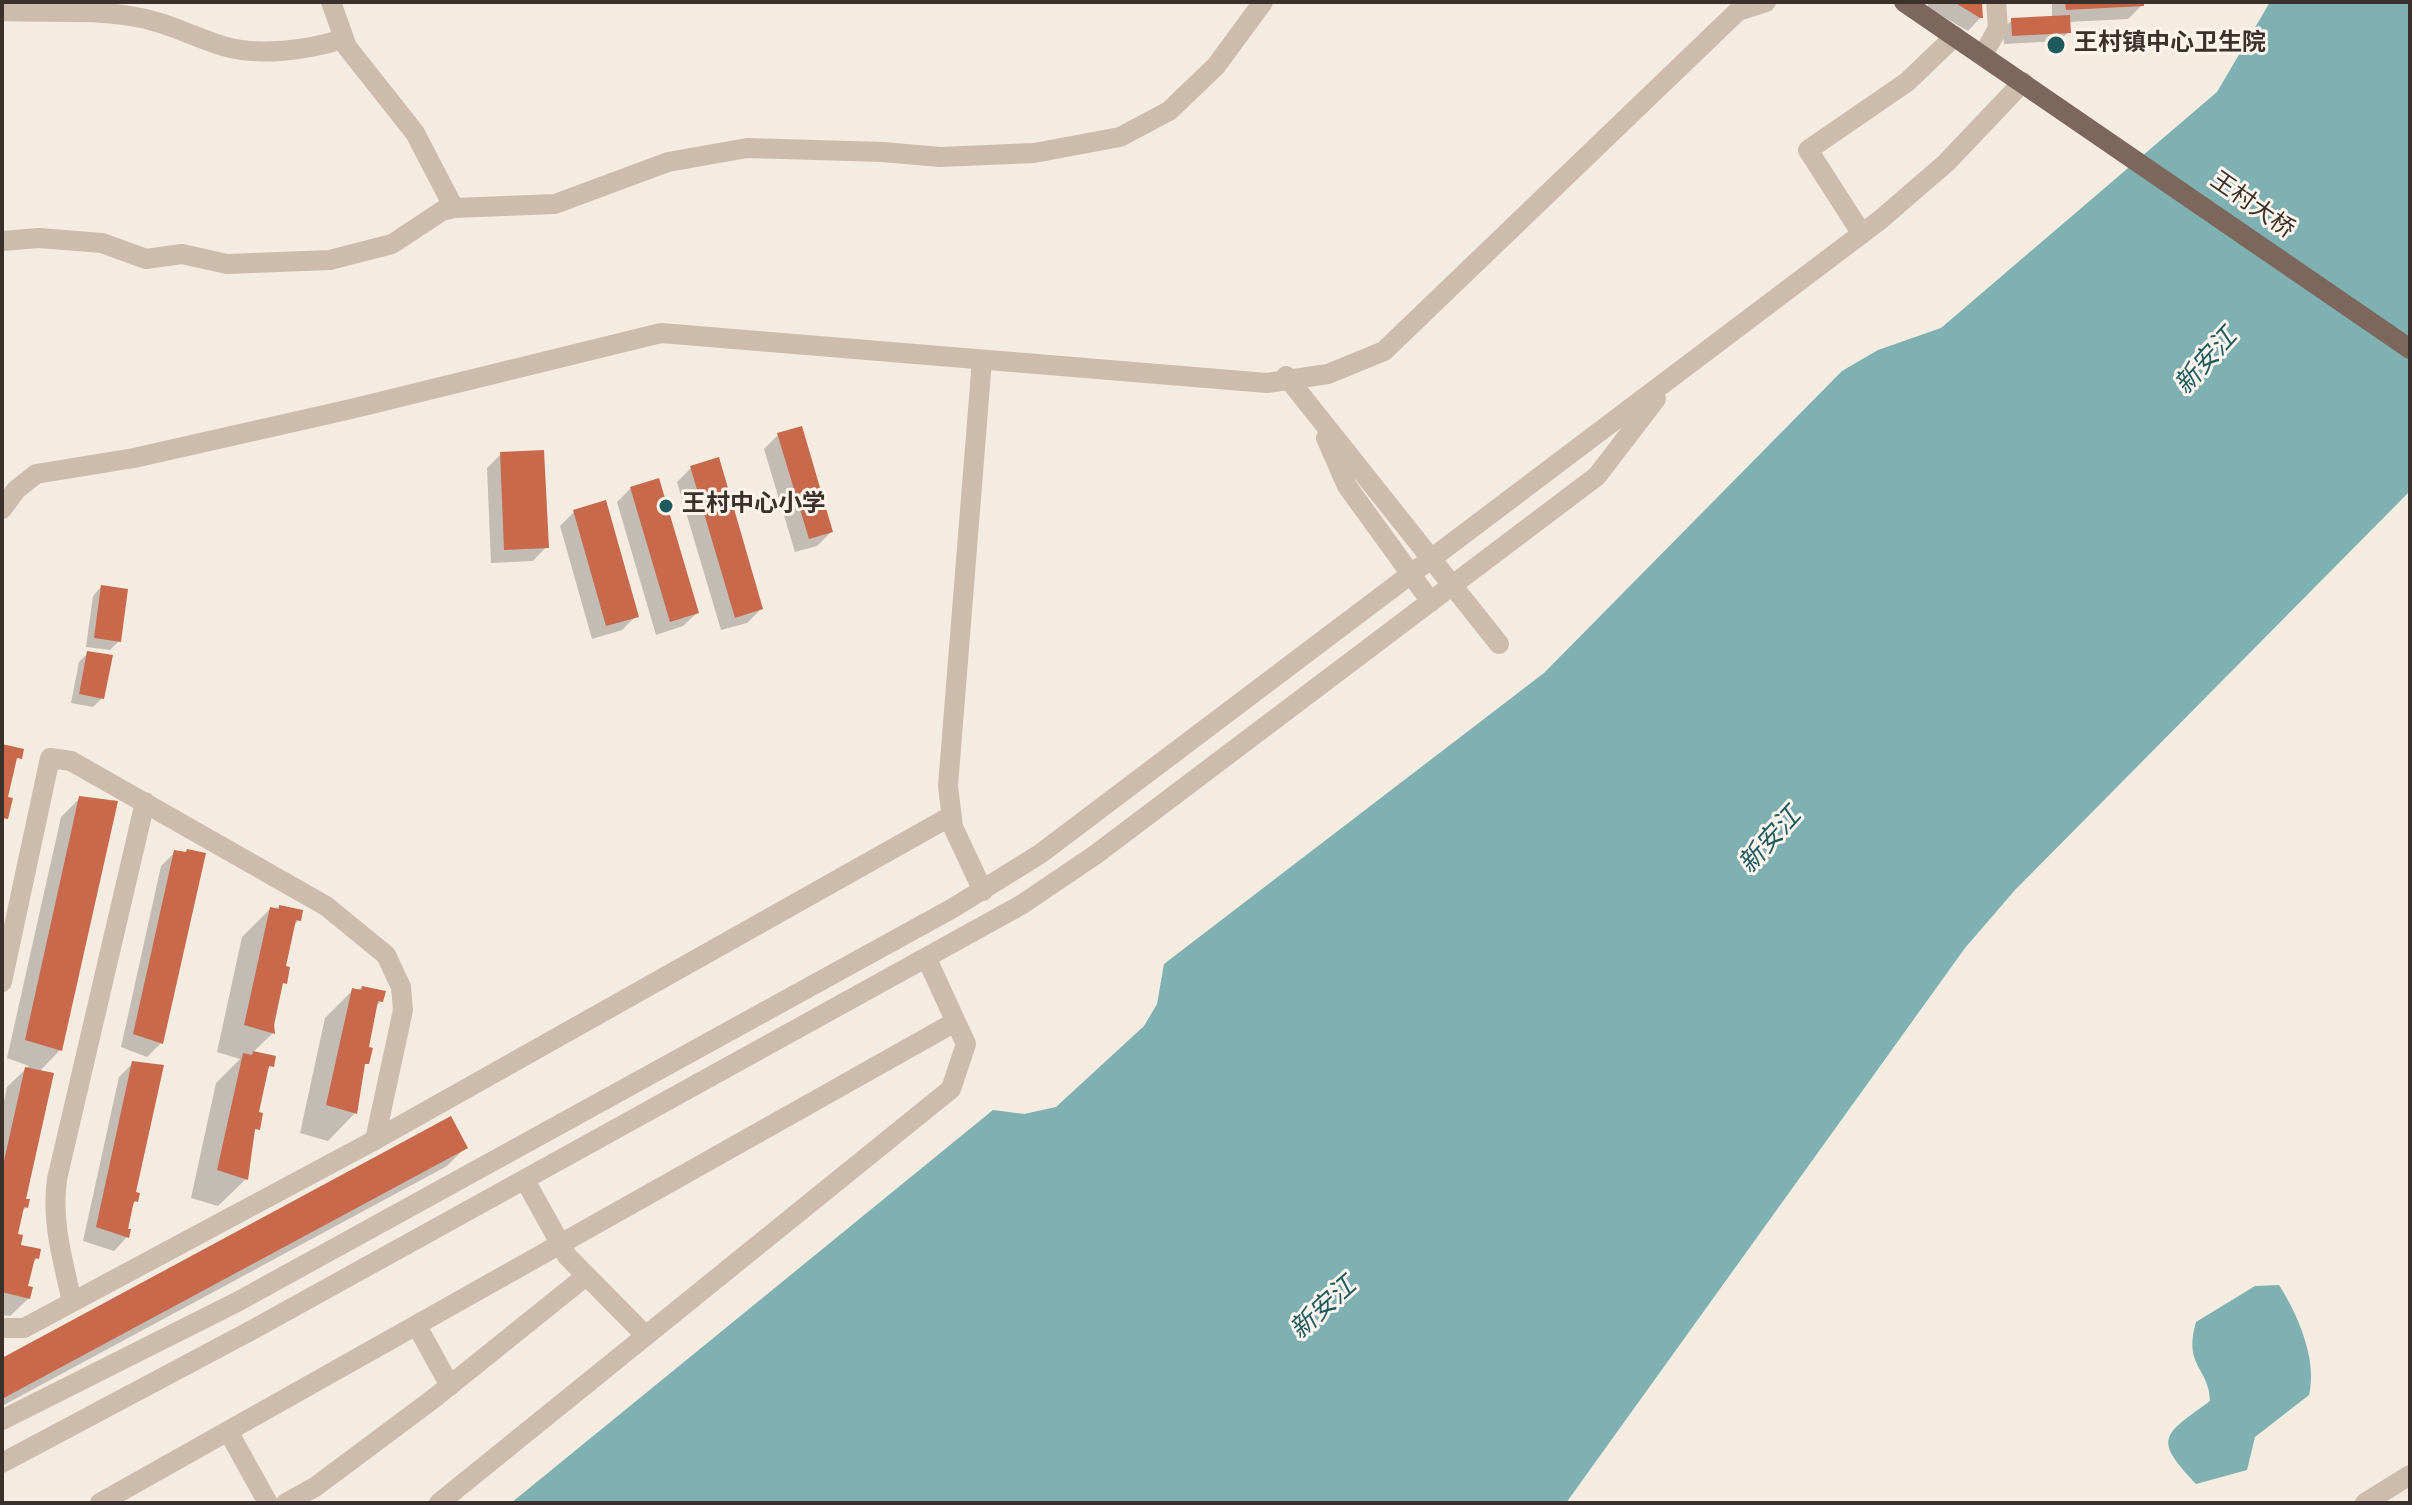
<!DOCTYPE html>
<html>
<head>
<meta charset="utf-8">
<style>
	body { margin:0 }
	#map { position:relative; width:2412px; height:1505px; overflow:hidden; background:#f4ebe1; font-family:Overpass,sans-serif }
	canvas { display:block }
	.frame { position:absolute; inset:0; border:4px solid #3b302b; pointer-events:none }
</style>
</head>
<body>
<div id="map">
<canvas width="2412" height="1505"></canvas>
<div class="frame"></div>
</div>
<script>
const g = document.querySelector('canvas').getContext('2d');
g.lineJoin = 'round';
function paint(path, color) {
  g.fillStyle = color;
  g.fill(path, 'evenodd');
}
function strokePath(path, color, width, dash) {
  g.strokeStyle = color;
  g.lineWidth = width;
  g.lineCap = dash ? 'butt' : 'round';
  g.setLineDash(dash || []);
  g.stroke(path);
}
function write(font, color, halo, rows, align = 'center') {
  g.font = font + ' Overpass,"Noto Sans SC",sans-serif';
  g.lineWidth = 6;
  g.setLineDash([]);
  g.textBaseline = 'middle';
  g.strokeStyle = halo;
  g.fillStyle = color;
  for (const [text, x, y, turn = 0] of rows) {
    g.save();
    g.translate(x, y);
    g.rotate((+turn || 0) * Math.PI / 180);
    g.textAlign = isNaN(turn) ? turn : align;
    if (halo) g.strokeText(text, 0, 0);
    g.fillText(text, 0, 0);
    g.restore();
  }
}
paint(new Path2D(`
	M2270,2H2410V491L2015,890L1965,948L1566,1503H511L993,1110L1024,1114L1056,1107L1144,1026L1157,1004L1164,964L1544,673L1842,371L1878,350L1941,328L2217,92Z
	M2279,1285C2297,1313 2318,1360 2309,1395L2255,1437L2247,1470L2196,1484C2153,1438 2162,1436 2210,1401C2209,1367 2183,1367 2196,1322L2255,1286Z`), '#7fb0b2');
paint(new Path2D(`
	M1928,2H1980L1981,17L1968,31L1928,8Z
	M2052,2H2142V5L2128,19L2068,22V32L2060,41L2004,44L2003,29L2012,20L2052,18Z
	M778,435L831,532L817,546L795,552L764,449Z
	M501,454L546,547L533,561L491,563L487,468Z
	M691,468L761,609L747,623L721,630L677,482Z
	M631,488L697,613L683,626L656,635L617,502Z
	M574,512L636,616L622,630L592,639L560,526Z
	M101,587L119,641L110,650L86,647L93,596Z
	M88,653L102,698L93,707L71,703L79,662Z
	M80,798L60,1050L39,1072L23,1200L26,1207L21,1213L15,1235L19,1246L37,1258L32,1264L26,1288L29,1298L10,1316L2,1315V1110L7,1087L29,1066L7,1058L61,817Z
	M175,852L161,1043L147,1057L121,1047L161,866Z
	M280,907L299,920L293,926L273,1033L252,1053L274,1058L266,1072L246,1179L218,1206L191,1198L216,1083L240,1059L217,1052L242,937L270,909Z
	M363,988L381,1001L375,1007L355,1113L328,1141L300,1133L325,1018L353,990Z
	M133,1063L136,1201L131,1206L127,1237L114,1251L83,1241L119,1077Z
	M466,1147L447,1166L2,1406V1361Z`), '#0003');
paint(new Path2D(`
	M1954,2H1982L1983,18H1980Z
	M2065,2H2144V6L2066,10Z
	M2070,15L2071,33L2012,36L2011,18Z
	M802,426L833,532L809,539L777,433Z
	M544,450L549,548L504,550L500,452Z
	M719,457L763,609L735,618L690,466Z
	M659,478L699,613L670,622L630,487Z
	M606,500L639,617L606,626L573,510Z
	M101,585L128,589L121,642L94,638Z
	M87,651L113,655L104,699L79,694Z
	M2,744L24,749L22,759L17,758L8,797L13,798L8,819L2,818Z
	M79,796L118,801L62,1051L25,1040Z
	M187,849L206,853L163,1044L133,1034L174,850L186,852Z
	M279,905L303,910L301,921L296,920L286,966L290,967L287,984L283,983L274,1024L275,1034L244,1025L270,907L279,909Z
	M362,986L386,991L383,1002L378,1001L369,1047L373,1048L369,1064H365L357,1114L326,1105L352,988L361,990Z
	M253,1051L276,1056L274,1067L269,1066L259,1112L263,1113L260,1130L255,1129L248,1180L217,1170L243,1053L252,1055Z
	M132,1061L164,1065L136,1192L140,1193L138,1202L134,1201L128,1229H131L129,1238L96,1227Z
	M25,1067L54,1073L26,1199H30L28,1208L24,1207L18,1234L23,1235L21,1245L41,1249L39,1259L35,1258L28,1286L33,1287L30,1299L2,1292V1170Z
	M451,1116L468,1148L2,1399V1358Z`), '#c8694b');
strokePath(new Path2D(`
	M331,2L347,47L415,133L454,208
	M2,11C46,13 93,9 136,17C167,22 193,37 223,46C259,57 308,50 343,39
	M1983,55L1998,28L1996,2
	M1862,234L1808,150L1907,82L1955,36
	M2,241L39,238L102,243L146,259L182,254L227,264L330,260L392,244L442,211L454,208L555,204L668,162L747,148L883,152L940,157L1034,153L1120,137L1169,111L1216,66L1263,2
	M982,360L948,786L953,827L983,891
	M1286,376L1499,644
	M1326,438L1347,486L1431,602
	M2,509L16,490L36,474L134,458L351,409L661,333L1267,383L1328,374L1384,351L1738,11L1766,2
	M2,982L50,758L71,761L326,906L386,955L401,987L403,1010L375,1140
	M525,1180L567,1256L646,1336
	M72,1302C63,1260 51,1222 57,1179L145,802
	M417,1326L450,1386
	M2,1328H24L375,1140L951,816
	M2,1420L237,1302L953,908L1040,854L1880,220L1946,163L2023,82
	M228,1431L268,1503
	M2,1463L252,1330L1021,905L1095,855L1597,476L1656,399
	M100,1503L955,1022
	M286,1503L315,1487L433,1399L586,1276
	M439,1503L951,1089L966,1044L927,959
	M2365,1503L2410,1475`), '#cdbbac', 20);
strokePath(new Path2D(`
	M1904,2L2410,349`), '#7d675c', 20);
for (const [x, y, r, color] of [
	[2056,45,10,"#1f5a5e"],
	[666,506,8,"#1f5a5e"]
]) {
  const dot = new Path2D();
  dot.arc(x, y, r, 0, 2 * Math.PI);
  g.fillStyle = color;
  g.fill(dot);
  strokePath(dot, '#fbf5ee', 3);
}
write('bold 24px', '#3b302b', '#fbf5ee', [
	["王村镇中心卫生院",2074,45],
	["王村中心小学",682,506]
], 'left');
write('24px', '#3b302b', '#fbf5ee', [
	["王村大桥",2251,207,35]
]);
write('italic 26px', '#1f5a5e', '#fbf5ee', [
	["新安江",2208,363,-48],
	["新安江",1772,842,-48],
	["新安江",1325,1310,-42]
]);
</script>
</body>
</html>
